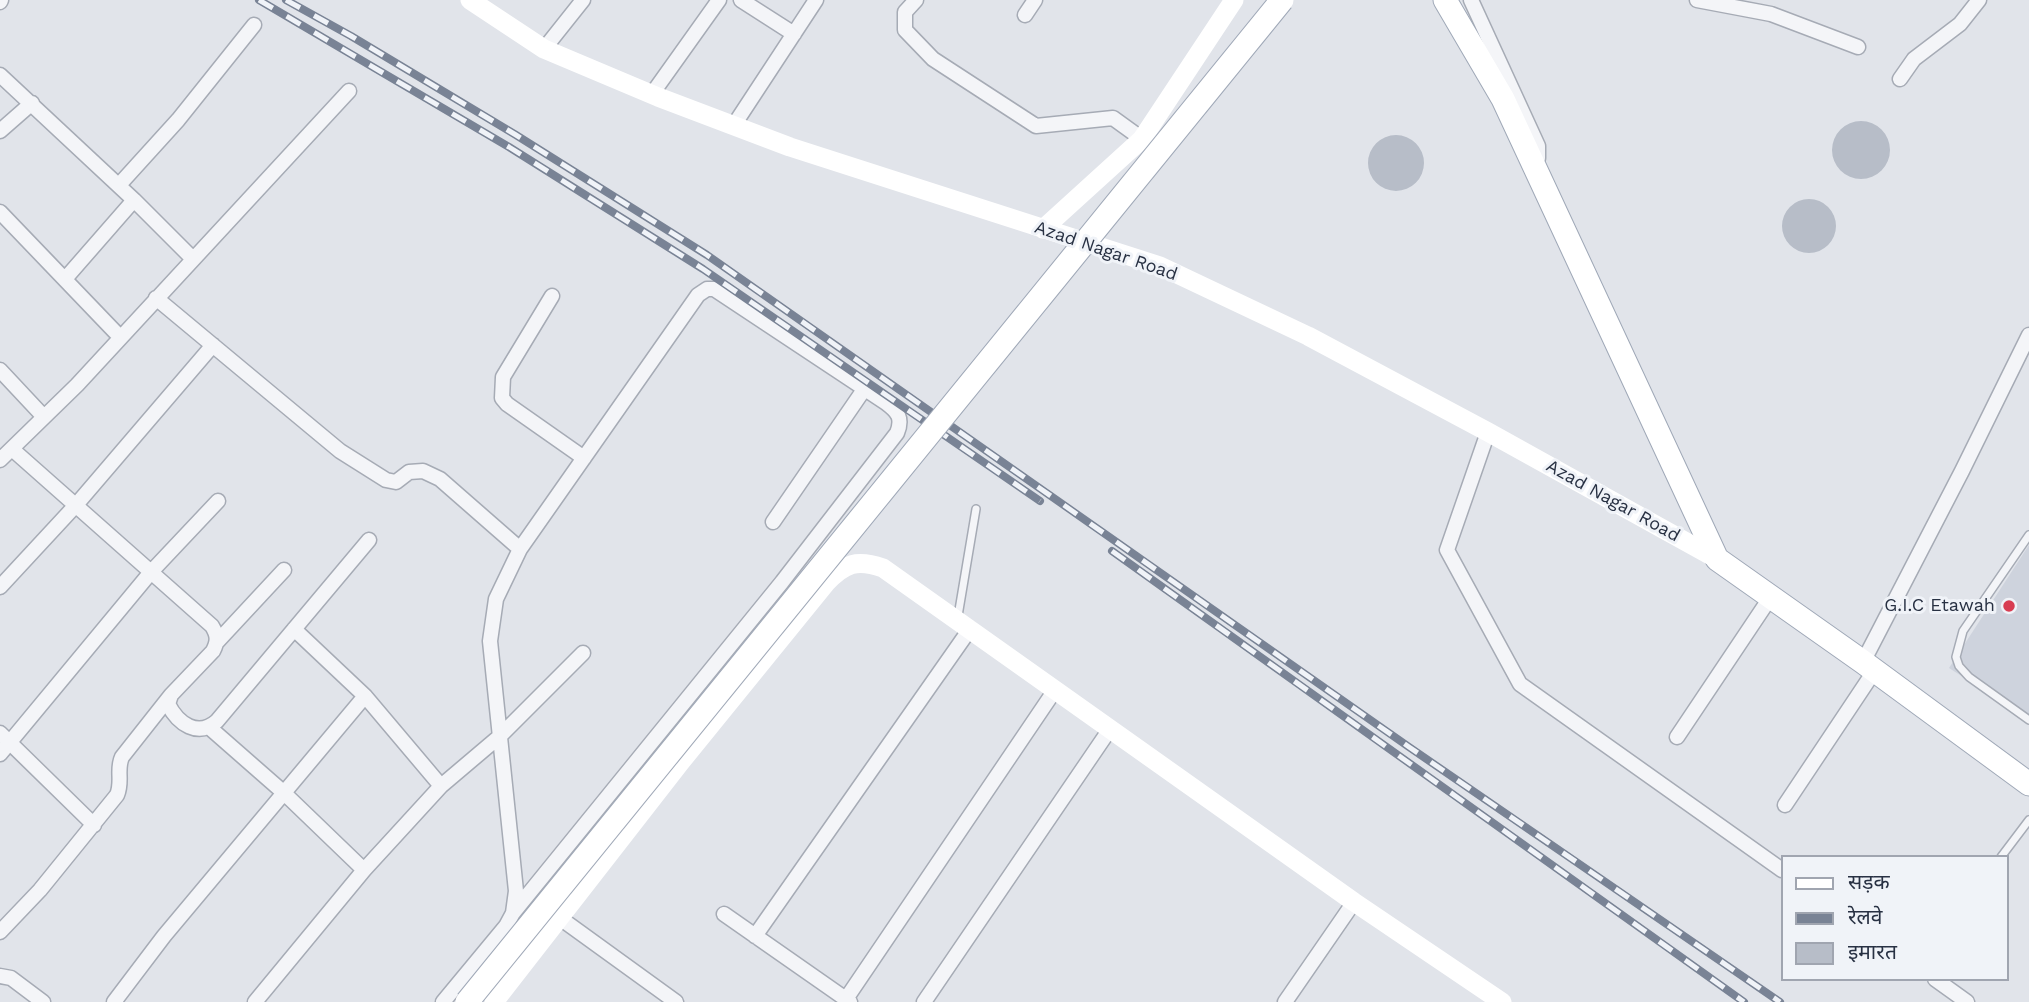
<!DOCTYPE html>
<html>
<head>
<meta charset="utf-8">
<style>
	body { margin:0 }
	#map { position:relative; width:2029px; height:1002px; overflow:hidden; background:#e1e4ea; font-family:"Work Sans","Noto Sans Devanagari",sans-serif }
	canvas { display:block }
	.legend { position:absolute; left:1781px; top:855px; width:228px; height:126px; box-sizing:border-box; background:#f0f3f8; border:2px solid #a0a5b0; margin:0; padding:9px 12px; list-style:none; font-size:21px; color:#283143 }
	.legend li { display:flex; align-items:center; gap:14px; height:35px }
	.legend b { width:35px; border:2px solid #a0a5b0 }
</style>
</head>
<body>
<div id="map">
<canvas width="2029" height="1002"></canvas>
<ul class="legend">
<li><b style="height:9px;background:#fff"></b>सड़क</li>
<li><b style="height:9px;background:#798395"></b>रेलवे</li>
<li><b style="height:19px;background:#b7bdc8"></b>इमारत</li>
</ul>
</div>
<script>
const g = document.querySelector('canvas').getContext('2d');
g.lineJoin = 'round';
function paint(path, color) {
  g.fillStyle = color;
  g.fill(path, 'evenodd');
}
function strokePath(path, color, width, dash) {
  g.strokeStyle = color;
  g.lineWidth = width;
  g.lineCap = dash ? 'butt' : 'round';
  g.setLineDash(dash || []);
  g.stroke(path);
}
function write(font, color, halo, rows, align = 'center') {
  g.font = font + ' "Work Sans",sans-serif';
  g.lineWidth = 6;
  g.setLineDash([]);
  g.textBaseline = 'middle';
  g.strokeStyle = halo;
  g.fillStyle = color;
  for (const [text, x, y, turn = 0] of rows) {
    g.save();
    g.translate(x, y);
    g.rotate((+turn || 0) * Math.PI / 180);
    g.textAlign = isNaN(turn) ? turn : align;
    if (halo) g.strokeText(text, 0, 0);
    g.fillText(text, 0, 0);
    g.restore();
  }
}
paint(new Path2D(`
	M2029,545V719L1949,668Z`), '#ced3dd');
paint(new Path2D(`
	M1832 150a29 29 0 1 1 58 0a29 29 0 1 1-58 0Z
	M1368 163a28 28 0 1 1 56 0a28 28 0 1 1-56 0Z
	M1782 226a27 27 0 1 1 54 0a27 27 0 1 1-54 0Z`), '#b7bdc8');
const lane = new Path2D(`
	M2029,535L1963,631L1956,657L1959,666L1969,677L2029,720
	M958,616L976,509
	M2001,857L2029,820`);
const street = new Path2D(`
	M741,0L794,34
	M916,0L905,12V30L933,59L1036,126L1113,118L1142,139
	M1471,0L1538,146V158L1532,162
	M1697,0L1771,14L1858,47
	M0,2L1,0
	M1025,15L1035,0
	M544,49L583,0
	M0,75L134,200L193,259
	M1900,79L1914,59L1960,24L1979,0
	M652,94L719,0
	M734,125L816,0
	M0,131L32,103
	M119,185L178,120L254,25
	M0,212L120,337
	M65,279L134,200
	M552,296L503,377L502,398L507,404L584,458
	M156,298L340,451L386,480L396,482L409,472L423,471L440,479L520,549
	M0,370L44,417
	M1488,432L1447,550L1520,684L1782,870
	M12,449L212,626C218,636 218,641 213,651L171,695L168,704C178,724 198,738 217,721L369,540
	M0,460L77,385L349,91
	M773,522L865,388
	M0,587L76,505L213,345
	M294,629L365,696L441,786
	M217,642L284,570
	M1863,662L1962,471L2029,335
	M210,728L283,792L364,870
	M0,733L94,825
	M1677,737L1770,598
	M0,754L151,572L218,501
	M1785,805L1875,670
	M724,914L850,1002
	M560,918L676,1002
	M0,932L40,890L117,795C123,781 116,770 122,757L171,695
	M755,936L970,629
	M0,976L11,978L43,1002
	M1935,979L1967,1002
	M846,999L1055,690
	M114,1002L164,936L365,696
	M255,1002L364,870L441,786L500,736L583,653
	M443,1002L506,926L513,913L516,891L490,641L496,599L520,549L698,295L707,289H714L886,403C898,412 903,418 897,433L782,582L513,913
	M924,1002L1110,729
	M1285,1002L1354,902`);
const primary = new Path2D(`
	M1445,0L1503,99L1717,559L1863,662L2029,784`);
strokePath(lane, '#a6abb5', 10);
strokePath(street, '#a6abb5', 17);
strokePath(primary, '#9fa8b7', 25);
strokePath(lane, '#f4f5f8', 7);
strokePath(street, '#f4f5f8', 14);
strokePath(new Path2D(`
	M470,0L544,49L658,97L790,147L1160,266L1308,336L1488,432L1717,559
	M1043,229L1142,139L1234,0
	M494,1002L680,763L826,583C845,563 857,559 883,568L1354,902L1502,1002`), '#fff', 19);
strokePath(primary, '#fff', 23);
const rail = new Path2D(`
	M259,0L509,147L703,269L1040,501
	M286,0L351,36L516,135L707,255L1409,747L1780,1002
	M1112,551L1744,1002`);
strokePath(rail, '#798395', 8);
strokePath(rail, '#f0f3f8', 5, [16]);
const primaryBridge = new Path2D(`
	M467,1002L1282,0`);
strokePath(primaryBridge, '#9fa8b7', 25, []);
strokePath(primaryBridge, '#fff', 23);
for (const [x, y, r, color] of [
	[2009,606,7,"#d83d52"]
]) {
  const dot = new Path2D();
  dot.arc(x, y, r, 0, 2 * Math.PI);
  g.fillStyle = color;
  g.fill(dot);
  strokePath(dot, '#f0f3f8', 2.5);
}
write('18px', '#283143', '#f0f3f8', [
	["Azad Nagar Road",1106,251,19],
	["Azad Nagar Road",1613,501,29]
]);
write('18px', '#283143', '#f0f3f8', [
	["G.I.C Etawah",1995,606]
], 'right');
</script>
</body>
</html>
